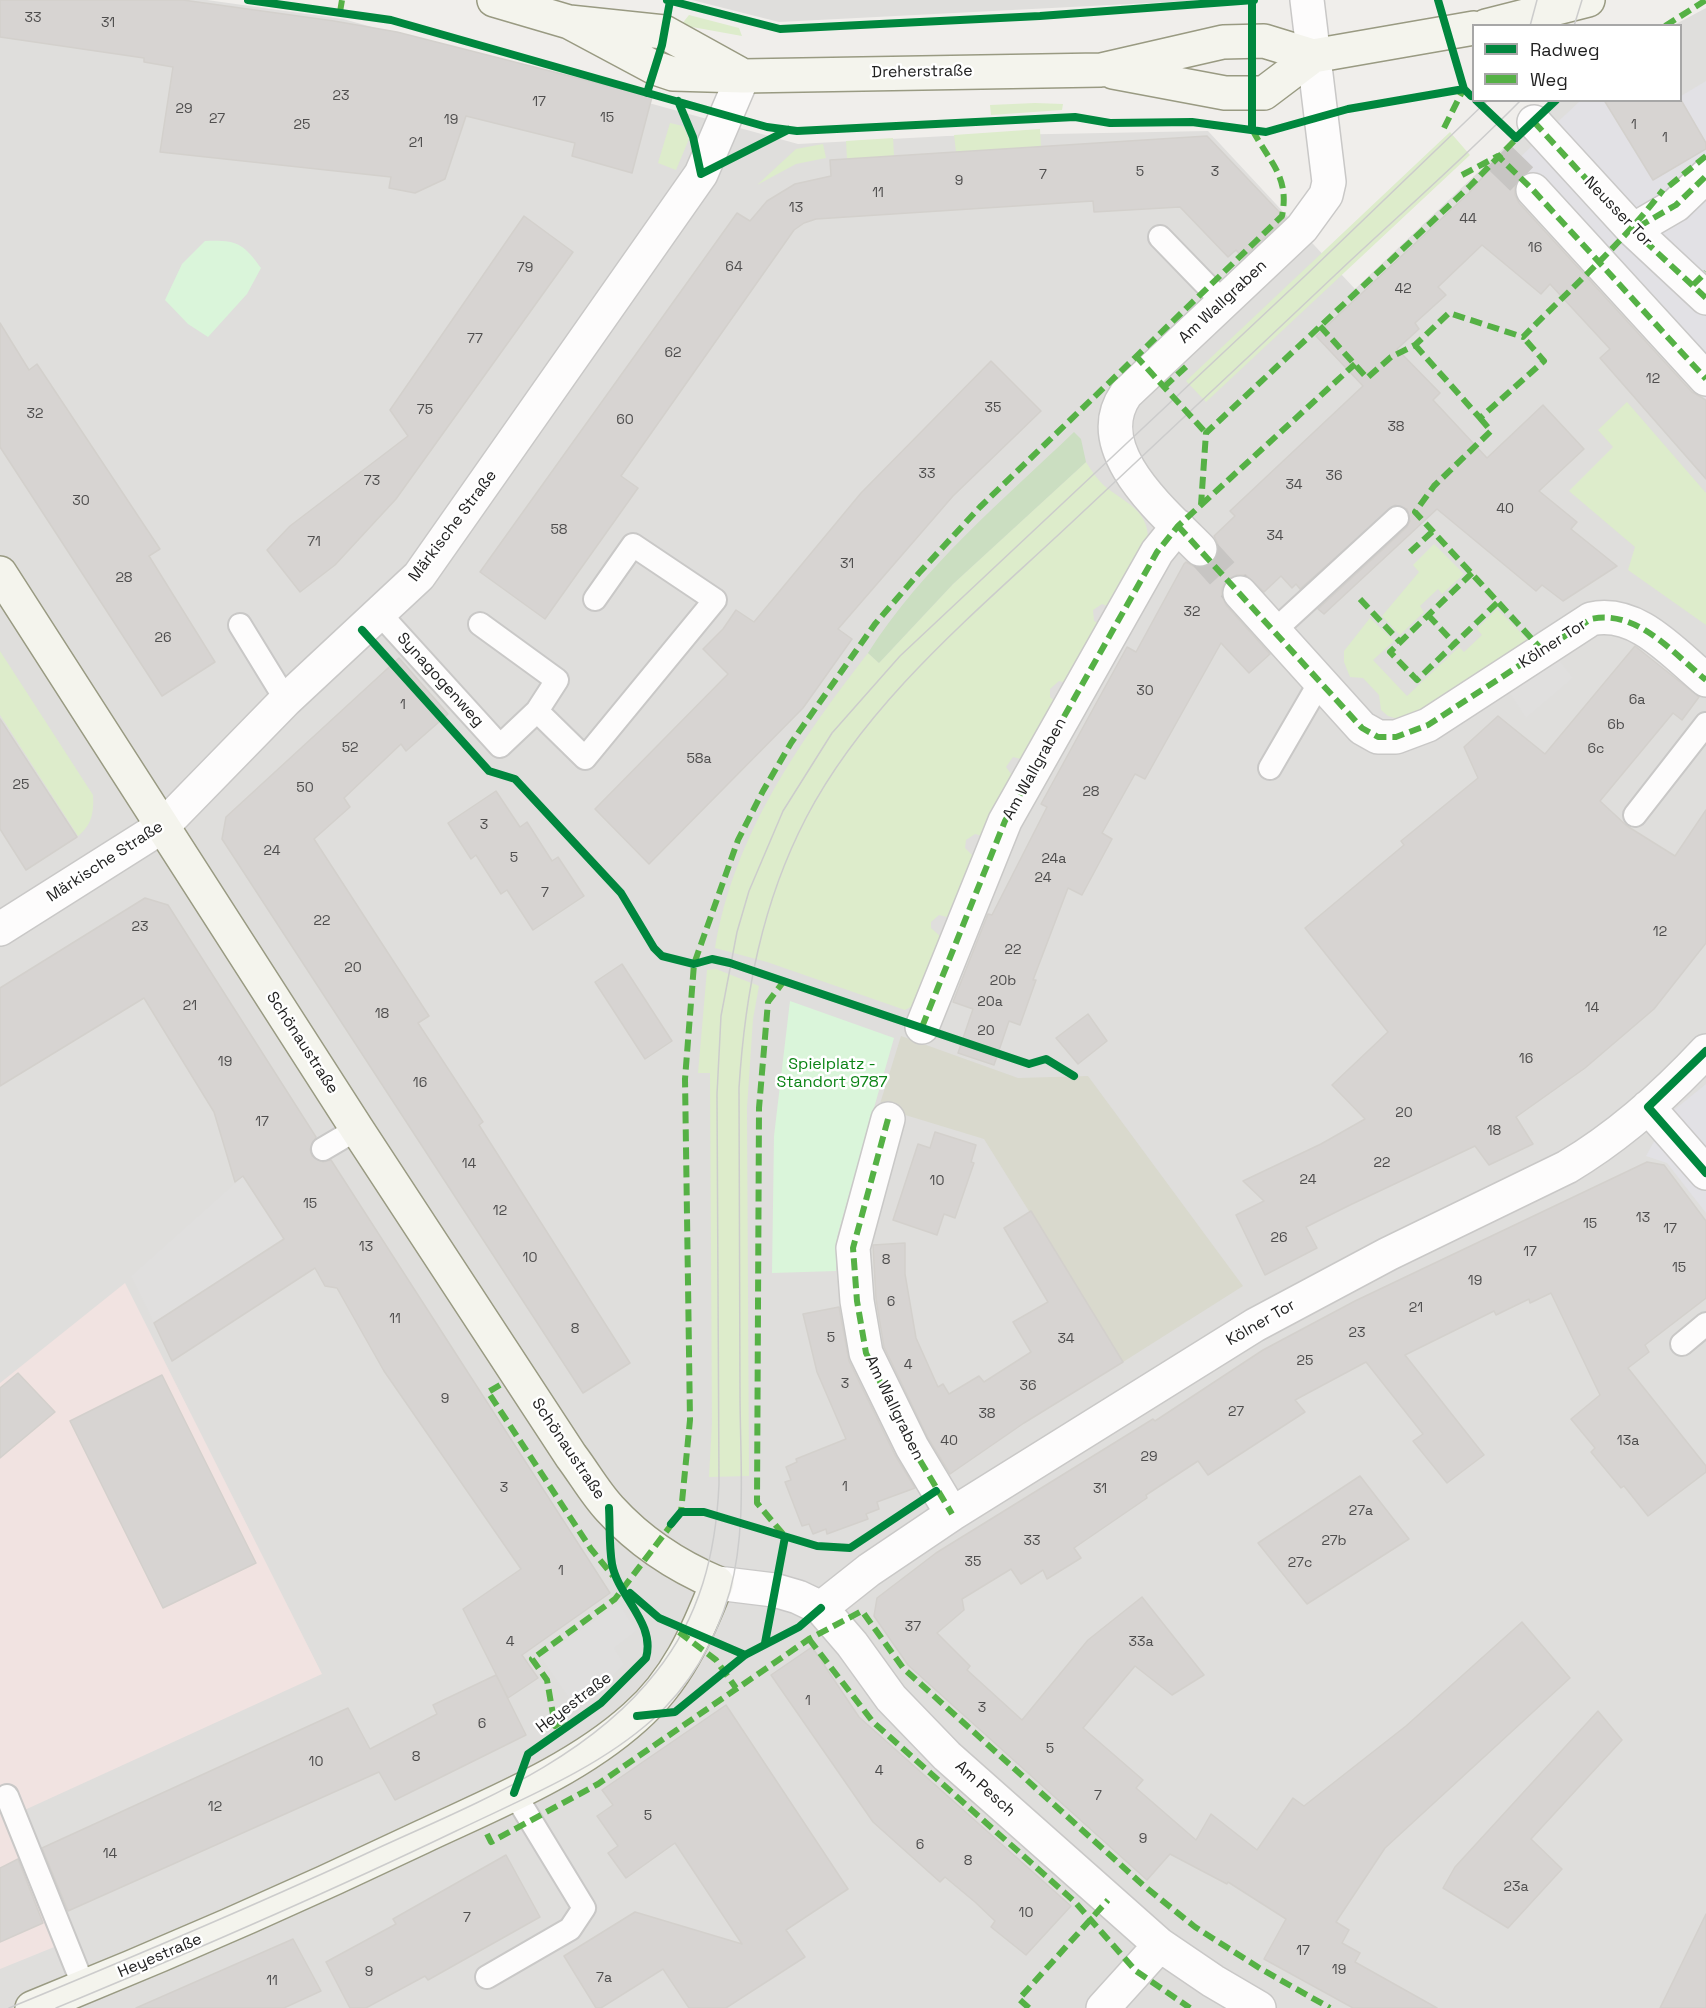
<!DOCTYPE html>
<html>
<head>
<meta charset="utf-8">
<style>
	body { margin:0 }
	#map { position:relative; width:1706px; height:2008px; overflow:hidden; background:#f0eeeb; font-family:"Space Grotesk",sans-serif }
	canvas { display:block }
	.legend { position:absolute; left:1472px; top:24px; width:210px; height:78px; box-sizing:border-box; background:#fff; border:2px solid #a7a7a7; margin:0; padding:8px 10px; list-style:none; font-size:18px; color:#222 }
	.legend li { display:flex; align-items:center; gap:12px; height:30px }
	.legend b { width:30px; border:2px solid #a7a7a7 }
</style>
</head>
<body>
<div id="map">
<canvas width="1706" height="2008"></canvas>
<ul class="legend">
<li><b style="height:8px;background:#00873e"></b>Radweg</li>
<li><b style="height:8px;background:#55b145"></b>Weg</li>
</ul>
</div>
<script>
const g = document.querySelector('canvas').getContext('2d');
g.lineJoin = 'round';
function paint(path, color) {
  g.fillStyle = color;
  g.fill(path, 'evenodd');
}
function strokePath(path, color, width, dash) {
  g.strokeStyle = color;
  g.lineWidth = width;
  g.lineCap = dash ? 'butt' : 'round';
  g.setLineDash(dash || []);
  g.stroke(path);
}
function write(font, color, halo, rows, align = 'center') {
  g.font = font + ' "Space Grotesk",sans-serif';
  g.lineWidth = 5;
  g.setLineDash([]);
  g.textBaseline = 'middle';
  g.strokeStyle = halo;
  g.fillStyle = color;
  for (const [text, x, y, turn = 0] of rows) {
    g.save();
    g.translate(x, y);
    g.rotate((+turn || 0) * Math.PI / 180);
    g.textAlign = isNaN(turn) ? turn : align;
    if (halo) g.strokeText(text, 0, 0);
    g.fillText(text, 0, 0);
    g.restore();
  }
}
paint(new Path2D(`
	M0,0H207L343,19L798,144L947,136L1208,131L1355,289L1553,101L1680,100V26L1674,25L1706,8V2008H0Z
	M692,0H1207L779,22Z`), '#dfdedc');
paint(new Path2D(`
	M125,1283L322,1674L18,1813L69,1941L0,1969V1383Z`), '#f1e3e1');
paint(new Path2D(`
	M901,1036L1018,1078L1088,1076L1243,1286L1123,1362L984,1139L879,1107Z`), '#d9d9cd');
paint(new Path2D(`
	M689,15L739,28L742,36L681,25Z
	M1035,103L1063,104L1062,110L991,115L990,105Z
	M670,123L683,126L689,139L676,170L658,163Z
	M1040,129L1041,147L956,152L954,135Z
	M1450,132L1470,155L1206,402L1186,381Z
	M893,138L894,156L847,159L846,141Z
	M823,144L826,158L796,164L757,185L796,149Z
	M1627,402L1706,493V625L1628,570L1635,547L1569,491L1613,447L1598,430Z
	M1086,462C1092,471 1098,481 1107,488C1126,503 1148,511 1148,538L1110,607L1102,604L1093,610L1094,621L1100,624L1067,683L1059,681L1050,689V697L1056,702L1025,760L1013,757L1006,767L1014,778L983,836L975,834L966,840L965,848L973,856L947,917L939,915L931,922V928L940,936L918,1003L905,1010L767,962L715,948C734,835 799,742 868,653L879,663L953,584Z
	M1434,544L1464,574L1442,594L1438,589L1420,606L1424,612L1400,635L1382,616L1419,572L1413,565Z
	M1497,609L1530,642L1417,715L1398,719L1388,716L1381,710L1379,695L1363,678L1350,677L1344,662V651L1370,618L1394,641L1373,660L1407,696L1459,647L1464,652L1482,635L1477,629Z
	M0,651L93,795C94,812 92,825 78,836L0,715Z
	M716,969L759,986L753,1019L747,1108L749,1476L709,1477L712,1423L710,1073H698L707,970Z`), '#ddeccb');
paint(new Path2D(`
	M1074,432L1081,439L1086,462L953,584L879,663L868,653C922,568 1002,501 1074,432Z`), '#cbdec1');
paint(new Path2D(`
	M205,241C237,240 243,243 261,268L247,294L208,337L188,324L165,300L182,264Z
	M790,1001L894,1038L837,1237L836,1271L772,1273L774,1136Z`), '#daf5da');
paint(new Path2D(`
	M1557,657L1573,678L1526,718L1507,689Z
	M243,1176L284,1238L154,1323L131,1276Z
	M619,1603L636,1631L614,1648L624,1664L608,1681L574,1705L541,1658Z`), '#e0dfde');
paint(new Path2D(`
	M1706,81V143L1680,99L1681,96Z
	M1580,101H1605L1653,179L1706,149V400L1503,173Z
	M1706,1084V1213L1667,1163L1646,1156L1669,1114Z`), '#e2e1e5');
const building = new Path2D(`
	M0,0H183L334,21L397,32L652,97L632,173L572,156L575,143L466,116L445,179L415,193L389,188L391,177L160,152L173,67L144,62V58L0,37Z
	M1604,100H1681L1706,143V149L1653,180Z
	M1207,136L1285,218L1243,258L1236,250L1228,257L1180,207L1094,212L1093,201L816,219L804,223L794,230L621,476L638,488L545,619L480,572L737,213L750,221L767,201L795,184L831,176L830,160Z
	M1504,152L1527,173L1520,177L1515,185V195L1519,203L1692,392L1706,400V479L1600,358L1610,349L1550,284L1541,294L1482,245L1438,287L1446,295L1415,323L1419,329L1397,349L1440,393L1433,400L1487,458L1543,405L1584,449L1539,491L1577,522L1571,529L1617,566L1563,601L1542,585L1536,591L1437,509L1324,614L1318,609L1407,527L1410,521L1407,509L1395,505L1300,589L1296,584L1292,588L1281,576L1264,592L1246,575H1237L1228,579L1222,588V596L1226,605L1270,654L1249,673L1221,643L1145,779L1135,774L1102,833L1112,839L1082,895L1068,888L1033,980H1036L1020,1025L1009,1021L994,1065L958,1053L973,1009L953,1002L988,914L992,915L1047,807L1041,804L1127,647L1136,652L1184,564L1186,562L1195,567H1204L1214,562L1218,553V544L1214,536L1235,516L1230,511L1363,386L1316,336L1469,193Z
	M524,216L573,252L396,499L335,565L300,592L267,550L290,526L408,436L390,410Z
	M0,323L29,370L37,364L160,549L149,556L215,662L162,696L0,447Z
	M991,361L1041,411L953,496L838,629L852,639L803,708L649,864L595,809L728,674L703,649L723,629L736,610L754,622L861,493Z
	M1635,646L1699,697L1682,720L1673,713L1600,801L1627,826L1675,856L1706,810V943L1654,1009L1585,1068L1516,1117L1533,1144L1489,1165L1475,1146L1350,1205L1306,1227L1317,1248L1265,1275L1236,1215L1264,1201L1243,1181L1321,1144L1365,1119L1332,1085L1388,1032L1305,928L1404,845L1401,841L1478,778L1464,747L1498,716L1545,754Z
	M399,658L448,714L406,751L401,744L344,798L350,807L314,839L429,1016L418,1023L483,1122L479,1125L630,1363L583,1393L222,839L226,817Z
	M0,719L77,837L26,870L0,829Z
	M496,791L520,827L527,822L552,861L558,857L584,896L533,930L507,890L501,894L476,855L471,859L448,823Z
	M145,898L168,905L316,1137L310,1149L312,1156L323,1162L331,1160L610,1593L522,1655L538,1678L508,1698L463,1609L521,1569L384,1371L337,1288L325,1286L315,1268L172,1361L154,1323L284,1239L243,1176L235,1182L214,1112L144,998L0,1086V988Z
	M622,964L672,1041L645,1059L595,982Z
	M1088,1014L1107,1041L1078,1064L1056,1038Z
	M935,1132L976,1145L971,1162L974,1163L955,1218L944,1214L937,1235L893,1220L918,1144L930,1148Z
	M1647,1162L1664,1165L1706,1221V1298L1645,1345L1649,1352L1628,1368L1706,1466V1472L1648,1516L1624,1486L1621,1488L1591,1452L1595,1448L1571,1419L1600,1395L1551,1293L1530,1303L1529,1299L1496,1315L1494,1311L1405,1355L1484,1455L1447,1483L1413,1441L1423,1434L1366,1362L1295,1400L1305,1412L1208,1475L1198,1461L1146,1495L1147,1498L1074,1548L1081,1558L1047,1579L1043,1570L1021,1584L1011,1569L962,1599L964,1610L937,1633L970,1666L967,1670L1022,1720L1088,1640L1142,1597L1204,1675L1172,1695L1135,1666L1083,1728L1143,1780L1136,1788L1196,1840L1211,1814L1257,1850L1293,1798L1304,1806L1406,1726L1522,1622L1570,1678L1385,1848L1336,1922L1349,1930L1342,1943L1360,1953L1355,1962L1437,2008H1353L1264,1959L1286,1919L1228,1882L1227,1884L1170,1854L1147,1880L908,1665L874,1616L877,1598L936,1553L1153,1419L1155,1421L1263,1350L1355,1301Z
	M1031,1211L1123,1362L1024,1423L950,1474L928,1438L884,1347L876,1299L873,1245L905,1243V1274L916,1338L938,1387L943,1384L949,1394L979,1376L984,1382L1031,1352L1013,1322L1048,1302L1004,1228Z
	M839,1307L849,1361L895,1455L915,1488L877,1502L879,1509L866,1514L868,1519L827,1534L826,1529L813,1534L809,1524L802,1526L785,1482L791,1480L786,1467L797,1462L796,1459L846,1439L817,1372L803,1314Z
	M18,1373L55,1412L0,1458V1388Z
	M162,1375L256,1563L163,1608L70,1421Z
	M1360,1476L1409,1539L1307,1604L1258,1543Z
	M812,1647L859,1717L1071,1906L1026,1955L991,1927L995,1921L975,1902L945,1877L940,1882L873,1822L771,1675Z
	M496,1675L526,1735L395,1800L379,1772L68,1911L42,1848L348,1708L370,1749L437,1714L433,1705Z
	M726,1705L848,1889L786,1930L805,1957L726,2008H689L663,1969L601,2008H596L564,1956L635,1912L742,1944L675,1843L626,1878L608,1853L618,1846L597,1816L613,1805L602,1790Z
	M1598,1711L1622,1740L1531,1839L1562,1869L1508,1928L1443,1888L1455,1867Z
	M506,1855L540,1917L428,1980L425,1976L366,2008H350L326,1962L396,1924L393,1919Z
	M18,1859L43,1923L0,1942V1868Z
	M1706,1914V2008H1660Z
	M293,1939L321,1991L284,2008H136Z`);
paint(building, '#d7d4d2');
strokePath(building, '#d3d0cc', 1.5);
strokePath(new Path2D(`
	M1498,156L1533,190
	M1200,549L1240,593`), '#c7c5c3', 33, [33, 16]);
const lane = new Path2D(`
	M1160,237L1223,302
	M380,614L500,746L537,711L557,680L480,624
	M240,625L286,700
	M1274,631L1397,518
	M537,711L585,758L715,600L633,545L595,599
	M1270,768L1320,682
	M1635,815L1706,724
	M323,1149L357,1129
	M1682,1344L1706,1324
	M7,1796L84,1987
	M487,1977L570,1929L584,1908L514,1793`);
const street = new Path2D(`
	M1534,122L1633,230L1706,298
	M1533,190L1706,379
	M1633,230L1676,205L1706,176
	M1200,549C1165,513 1087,450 1126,394L1302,228L1326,195L1329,182L1307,0
	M1240,593L1362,728L1378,737H1396L1428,725L1591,619C1637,609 1673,653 1706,680
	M0,929L163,826L286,700L419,576L701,174L743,76
	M922,1027L1005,821L1157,552L1178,526
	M1648,1107L1706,1173
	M888,1119L853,1248L857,1301L866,1353L912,1447L952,1514
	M717,1583L774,1590L798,1597L821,1608L852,1644L891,1698L947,1756L1160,1945L1213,1981L1259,2008
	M821,1608L869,1570L952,1514L1255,1325L1388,1254L1567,1167C1619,1136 1665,1095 1706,1051
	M1103,2008L1160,1945`);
const secondary = new Path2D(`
	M494,0L569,22L664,32L738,73
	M569,22L655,68L673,74L743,76L1101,70L1223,42L1264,41L1313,56L1474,28
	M1486,26L1588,0
	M1113,72L1225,93H1264L1313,56
	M0,573L357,1129L571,1456C584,1473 595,1493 610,1509C640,1542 677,1566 717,1583C697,1634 677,1680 635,1717C575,1771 494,1803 422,1837C294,1898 164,1955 32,2008`);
strokePath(lane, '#c9c8c7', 26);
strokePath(street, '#c9c8c7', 36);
strokePath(secondary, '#999a82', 36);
strokePath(lane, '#fdfcfc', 22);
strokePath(street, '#fdfcfc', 33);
strokePath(secondary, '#f4f4ed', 33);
strokePath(new Path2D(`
	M1530,26L1537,0
	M1574,26L1582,0
	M9,2008C133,1957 255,1906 376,1849C474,1804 588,1760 656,1672C700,1617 716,1553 719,1484L717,1094L721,1016L737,932L749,891L783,811L832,733L900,656L1306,275L1488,100
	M56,2008C191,1952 325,1894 456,1831C522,1799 597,1769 652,1720C690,1686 716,1640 730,1591C747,1528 740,1458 740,1393C739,1291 739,1189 739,1088C745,993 762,903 806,818C867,701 975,613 1070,524C1163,437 1257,349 1350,261C1407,208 1466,156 1521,100`), '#ccc', 1.5);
strokePath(new Path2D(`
	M340,12L342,0
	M1665,26L1706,0
	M1534,122L1633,230L1706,298
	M1444,128L1464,88
	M1462,175L1498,156L1533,190L1706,379
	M1669,186L1706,156
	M1638,227L1676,205L1706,176
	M1693,285L1706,272
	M1320,326L1367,378L1391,357L1415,345L1449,313L1523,337C1570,289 1622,244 1663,190
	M1415,345L1480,418L1544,361L1523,337
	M1135,355L1206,433
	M1164,387L1189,364
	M1480,418L1491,431L1434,486L1415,512L1543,651
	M1201,505L1355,364
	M1178,526L1362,728L1378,737H1396L1428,725L1591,619C1637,609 1673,653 1706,680
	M1410,552L1433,531
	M1472,573L1390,652L1417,680L1499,601
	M1360,599L1400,642
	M1428,615L1455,644
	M922,1027L1005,821L1157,552L1178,526L1201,505L1206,433L1469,187L1520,135
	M888,1119L853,1248L857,1301L866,1353L912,1447L952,1514
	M500,1385L488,1392L591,1549L613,1576
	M783,1534L757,1503L759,1108L768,1002L784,981
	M679,1632L716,1660L736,1688
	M809,1639L873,1722L1075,1902L1136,1971L1190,2008
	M564,1720L555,1726L547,1680L532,1659L615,1599L681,1512L690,1420L685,1079L694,964L738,840L763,791L791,743L875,624L919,573L980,507L1282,216C1290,176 1269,162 1252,129
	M487,1834L491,1842L598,1784L809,1639L862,1611L903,1668L1143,1885L1195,1927L1261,1969L1330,2008
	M1029,2008L1019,1999L1108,1900`), '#55b145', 6, [12, 6]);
strokePath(new Path2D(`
	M248,0L391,20L767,127L797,131L1075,117L1110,123L1192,122L1266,132L1348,109L1464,89
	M667,0L780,29L1040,16L1254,0
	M1438,0L1464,89L1471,96
	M647,93L662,45L670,1
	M1476,100L1516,138L1556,100
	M678,101L693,137L701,174L788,130
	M1252,130V0
	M362,630L489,771L515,779L621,893L654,948L662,956L694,964L712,959L730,963L1029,1064L1046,1059L1074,1076
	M1706,1051L1648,1107L1706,1173
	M671,1524L681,1512H704L817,1546L850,1548L936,1491
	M630,1593L659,1618L745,1655
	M765,1643L785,1537
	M637,1716L675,1712L745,1655L799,1627L821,1608
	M514,1793L528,1754L601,1703L646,1658C656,1623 618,1597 612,1564C609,1546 610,1526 609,1508`), '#00873e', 8);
write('14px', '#4f4e4e', null, [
	["33",33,18],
	["31",108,23],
	["23",341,96],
	["17",539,102],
	["29",184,109],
	["15",607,118],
	["27",217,119],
	["19",451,120],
	["25",302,125],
	["1",1634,125],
	["1",1665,138],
	["21",416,143],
	["5",1140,172],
	["3",1215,172],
	["7",1043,175],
	["9",959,181],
	["11",878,193],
	["13",796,208],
	["44",1468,219],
	["16",1535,248],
	["64",734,267],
	["79",525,268],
	["42",1403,289],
	["77",475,339],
	["62",673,353],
	["12",1653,379],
	["35",993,408],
	["75",425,410],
	["32",35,414],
	["60",625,420],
	["38",1396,427],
	["33",927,474],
	["36",1334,476],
	["73",372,481],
	["34",1294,485],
	["30",81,501],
	["40",1505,509],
	["58",559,530],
	["34",1275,536],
	["71",314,542],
	["31",847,564],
	["28",124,578],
	["32",1192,612],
	["26",163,638],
	["30",1145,691],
	["6a",1637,700],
	["1",403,705],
	["6b",1616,725],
	["52",350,748],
	["6c",1596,749],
	["58a",699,759],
	["25",21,785],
	["50",305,788],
	["28",1091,792],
	["3",484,825],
	["24",272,851],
	["5",514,858],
	["24a",1054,859],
	["24",1043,878],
	["7",545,893],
	["22",322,921],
	["23",140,927],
	["12",1660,932],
	["22",1013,950],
	["20",353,968],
	["20b",1003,981],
	["20a",990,1002],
	["21",190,1006],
	["14",1592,1008],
	["18",382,1014],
	["20",986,1031],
	["16",1526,1059],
	["19",225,1062],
	["16",420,1083],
	["20",1404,1113],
	["17",262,1122],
	["18",1494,1131],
	["22",1382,1163],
	["14",469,1164],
	["24",1308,1180],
	["10",937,1181],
	["15",310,1204],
	["12",500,1211],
	["13",1643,1218],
	["15",1590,1224],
	["17",1670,1229],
	["26",1279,1238],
	["13",366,1247],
	["17",1530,1252],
	["10",530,1258],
	["8",886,1260],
	["15",1679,1268],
	["19",1475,1281],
	["6",891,1302],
	["21",1416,1308],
	["11",395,1319],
	["8",575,1329],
	["23",1357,1333],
	["5",831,1338],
	["34",1066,1339],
	["25",1305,1361],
	["4",908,1365],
	["3",845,1384],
	["36",1028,1386],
	["9",445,1399],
	["27",1236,1412],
	["38",987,1414],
	["40",949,1441],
	["13a",1628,1441],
	["29",1149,1457],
	["1",845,1487],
	["3",504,1488],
	["31",1100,1489],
	["27a",1361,1511],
	["33",1032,1541],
	["27b",1334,1541],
	["35",973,1562],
	["27c",1300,1563],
	["1",561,1571],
	["37",913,1627],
	["4",510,1642],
	["33a",1141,1642],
	["1",808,1701],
	["3",982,1708],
	["6",482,1724],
	["5",1050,1749],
	["8",416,1757],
	["10",316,1762],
	["4",879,1771],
	["7",1098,1796],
	["12",215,1807],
	["5",648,1816],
	["9",1143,1839],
	["6",920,1845],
	["14",110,1854],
	["8",968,1861],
	["23a",1516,1887],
	["10",1026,1913],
	["7",467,1918],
	["17",1303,1951],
	["19",1339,1970],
	["9",369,1972],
	["7a",604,1978],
	["11",272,1981]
]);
write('16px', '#222', '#fff', [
	["Dreherstraße",922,72,-1],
	["Neusser Tor",1618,212,46],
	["Am Wallgraben",1223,302,-43],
	["Märkische Straße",453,526,-53],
	["Kölner Tor",1553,644,-33],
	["Synagogenweg",440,680,48],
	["Am Wallgraben",1035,769,-61],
	["Märkische Straße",105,862,-33],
	["Schönaustraße",302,1043,57],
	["Kölner Tor",1261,1323,-30],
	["Am Wallgraben",894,1408,64],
	["Schönaustraße",568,1449,56],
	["Heyestraße",574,1703,-37],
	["Am Pesch",985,1789,42],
	["Heyestraße",160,1956,-23]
]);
write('16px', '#0c8416', '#fff', [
	["Spielplatz -",832,1065],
	["Standort 9787",832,1083]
]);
</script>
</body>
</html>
